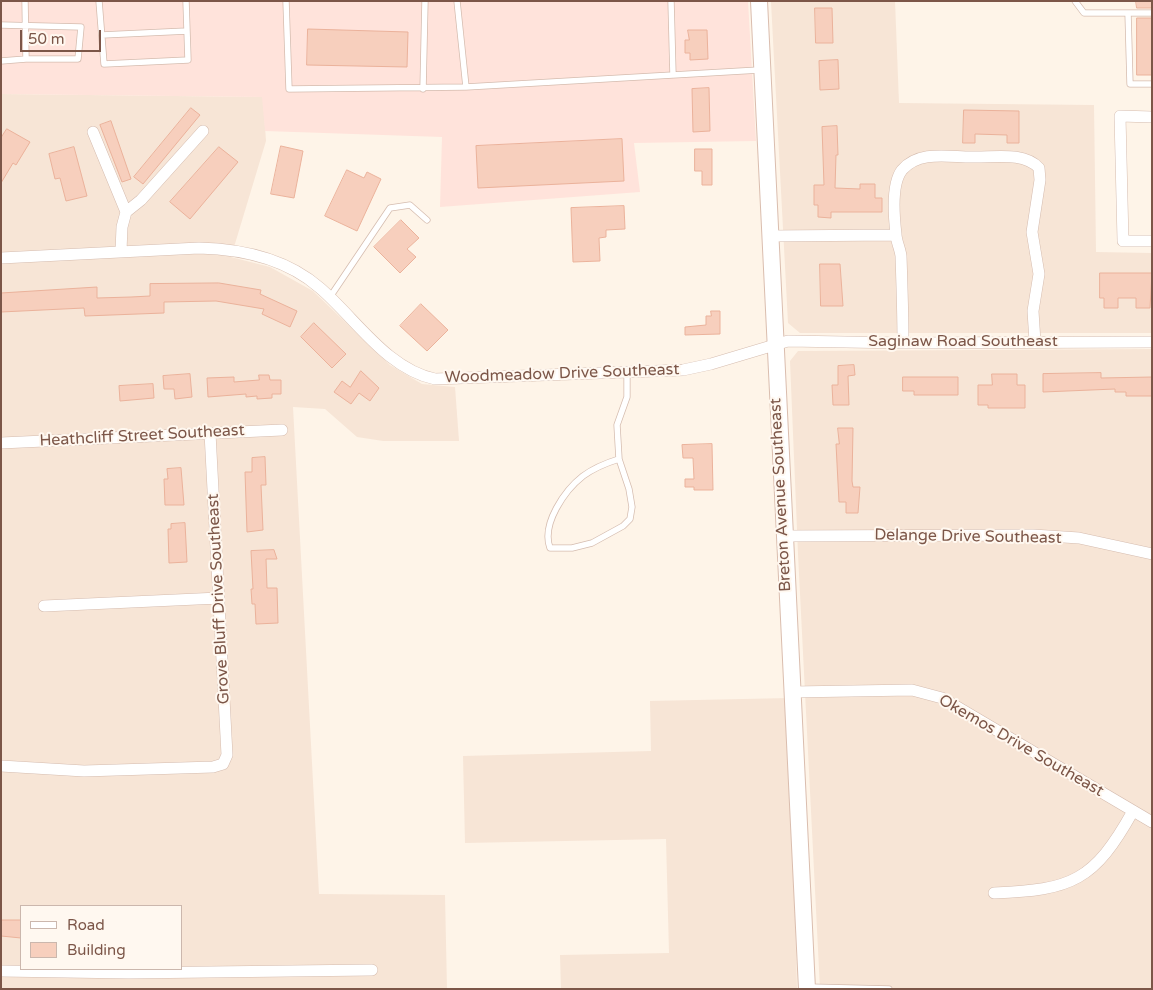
<!DOCTYPE html>
<html>
<head>
<meta charset="utf-8">
<style>
	body { margin:0 }
	#map { position:relative; width:1153px; height:990px; overflow:hidden; background:#fef4e8; font-family:"Varela Round",sans-serif }
	canvas { display:block }
	.frame { position:absolute; inset:0; border:2px solid #7c5648; pointer-events:none }
	.legend { position:absolute; left:20px; top:905px; width:162px; height:65px; box-sizing:border-box; background:#fff8f0; border:1px solid #cbb7ad; margin:0; padding:6px 9px; list-style:none; font-size:15px; color:#7c5648 }
	.legend li { display:flex; align-items:center; gap:10px; height:25px }
	.legend b { width:25px; border:1px solid #cbb7ad }
	.scale { position:absolute; left:20px; top:30px; width:81px; height:22px; box-sizing:border-box; border:2px solid #7c5648; border-top:0; padding-left:6px; font-size:15px; line-height:18px; white-space:nowrap; color:#7c5648; -webkit-text-stroke:4px #fff8f0; paint-order:stroke }
</style>
</head>
<body>
<div id="map">
<canvas width="1153" height="990"></canvas>
<div class="frame"></div>
<ul class="legend">
<li><b style="height:6px;background:#fff"></b>Road</li>
<li><b style="height:14px;background:#f7cfbd"></b>Building</li>
</ul>
<div class="scale">50 m</div>
</div>
<script>
const g = document.querySelector('canvas').getContext('2d');
g.lineJoin = 'round';
function paint(path, color) {
  g.fillStyle = color;
  g.fill(path, 'evenodd');
}
function strokePath(path, color, width, dash) {
  g.strokeStyle = color;
  g.lineWidth = width;
  g.lineCap = dash ? 'butt' : 'round';
  g.setLineDash(dash || []);
  g.stroke(path);
}
function write(font, color, halo, rows, align = 'center') {
  g.font = font + ' "Varela Round",sans-serif';
  g.lineWidth = 4;
  g.setLineDash([]);
  g.textBaseline = 'middle';
  g.strokeStyle = halo;
  g.fillStyle = color;
  for (const [text, x, y, turn = 0] of rows) {
    g.save();
    g.translate(x, y);
    g.rotate((+turn || 0) * Math.PI / 180);
    g.textAlign = isNaN(turn) ? turn : align;
    if (halo) g.strokeText(text, 0, 0);
    g.fillText(text, 0, 0);
    g.restore();
  }
}
paint(new Path2D(`
	M895,1L899,103L1094,105L1096,252L1152,253V333H800L788,323L771,2Z
	M1,94L263,97L266,141L231,257L270,267L313,291L390,365L422,384L455,387L459,441H383L357,437L325,409L293,407L319,894L445,895L447,989H1ZM21,906H181V969H21Z
	M1152,349V989H820L798,554L790,361L798,351Z
	M789,698L797,989H561L560,955L669,953L666,839L465,843L463,756L651,751L650,701Z`), '#f7e5d6');
paint(new Path2D(`
	M1,1H748L756,141L634,143L640,192L440,207L442,137L265,131L262,97L1,94Z`), '#ffe3db');
const building = new Path2D(`
	M1136,1H1152V8H1137Z
	M815,8H832L833,43H816Z
	M1137,18H1152V75H1137Z
	M308,29L408,32L407,67L307,65Z
	M688,30H707L708,59L690,60V53H685V40H689Z
	M838,60L839,89L820,90L819,61Z
	M709,88L710,131L693,132L692,89Z
	M191,108L200,115L143,184L134,177Z
	M964,110L1019,111V143H1007V135L975,134V143H963Z
	M111,121L131,179L122,182L100,125Z
	M837,126L838,155H836L835,188L860,189V184H875V198H882V212H831V218L818,217V205H814V185H824L822,127Z
	M7,129L30,142L16,165L13,163L1,183V138Z
	M622,139L624,181L478,188L476,146Z
	M281,146L303,151L294,198L271,194Z
	M74,147L87,196L66,201L60,178L55,179L49,154Z
	M219,147L238,162L190,219L170,202Z
	M695,149H712V185H702V171H695Z
	M347,170L364,178L367,172L381,179L357,231L325,216Z
	M624,206L625,229L606,230V237L599,238L600,261L573,262L571,208Z
	M401,220L419,238L407,249L416,257L400,273L374,247Z
	M820,264H840L843,306H821Z
	M1100,273H1152L1150,308H1136V298H1118V308H1104V298H1100Z
	M219,283L261,290L260,294L297,311L290,327L262,314L264,309L216,301L164,302V313L85,316L84,308L1,312V293L97,287V298L131,297L150,296V284Z
	M421,304L448,330L427,351L400,326Z
	M711,311H720V334L685,335V327L706,325V316H711Z
	M314,323L346,354L332,368L301,337Z
	M854,365L855,375L848,376L849,405H833L832,385H838V366Z
	M361,371L379,388L370,401L359,393L351,404L334,392L342,381L350,387Z
	M1101,373V378L1152,377V396H1126V392H1115V389L1043,392V374Z
	M190,374L192,397L175,399L174,389H164L163,376Z
	M992,374H1017V385H1025V408H988V405H978V385H992Z
	M259,375H269L270,380H281V394H272V398L257,399V396L246,397V394L208,397L207,378L234,377V382L259,380Z
	M903,377H958V395H914V391H903Z
	M153,384L154,398L120,401L119,386Z
	M838,428H853L852,481L853,487H860L858,513H846V502H839L836,444H839Z
	M712,444L713,490H694V487H685V479H694L693,458H683L682,445Z
	M265,457L266,485H261L263,530L247,532L245,472H252V458Z
	M181,468L184,505H165L164,479H168L167,469Z
	M185,523L187,562L169,563L168,529H171V524Z
	M274,550L277,559H266L267,588H277L278,623L256,624L255,604H252L251,589H253L251,551Z
	M1,920H21V938L1,936Z`);
paint(building, '#f7cfbd');
strokePath(building, '#ebb29b', 1);
const lane = new Path2D(`
	M99,1L104,64L188,60L186,1
	M286,1L289,89L466,87
	M457,1L466,87L759,70
	M671,1L673,75
	M1075,1L1084,13H1152
	M1128,13L1130,84H1152
	M1,25L81,27L78,59H26L25,1
	M102,35L187,31
	M1,61L26,59
	M423,89L425,1
	M330,297L390,208L410,205L427,220
	M619,459C606,463 594,468 583,476C565,490 541,524 550,548H572L592,543L623,526L630,519L632,507L629,489L619,459L617,425L627,397V372
	M809,987L889,989`);
const street = new Path2D(`
	M1152,117L1120,116L1123,241H1152
	M93,132L126,212
	M769,236L896,235
	M121,251L122,227L126,212L141,200L203,131
	M1,258L199,248C241,249 287,259 320,288C356,319 387,369 435,379L683,370L711,364L788,341L903,343L1152,342
	M903,343C903,314 902,285 901,256C900,248 896,241 896,234C894,217 891,184 902,170C919,150 949,157 971,157C993,158 1023,151 1039,168L1040,180L1032,232L1039,274L1033,311L1035,342
	M1,443L282,430
	M783,536L1033,535L1079,538L1152,554
	M44,606L219,598
	M793,692L912,690L942,698L1152,822
	M1,766L84,771L213,767L223,764L227,755L210,433
	M994,893C1072,890 1094,881 1133,811
	M1,971L129,973L372,970`);
const secondary = new Path2D(`
	M759,1C773,331 791,660 807,989`);
strokePath(lane, '#d5bcaf', 7);
strokePath(street, '#d5bcaf', 12);
strokePath(secondary, '#dabdae', 18);
strokePath(lane, '#fff', 5.5);
strokePath(street, '#fff', 11);
strokePath(secondary, '#fff', 16);
write('16px', '#7c5648', '#fff8f0', [
	["Saginaw Road Southeast",963,342],
	["Woodmeadow Drive Southeast",562,374,-2],
	["Heathcliff Street Southeast",142,436,-3],
	["Breton Avenue Southeast",781,495,-93],
	["Delange Drive Southeast",968,537,1],
	["Grove Bluff Drive Southeast",219,599,-93],
	["Okemos Drive Southeast",1021,746,30]
]);
</script>
</body>
</html>
